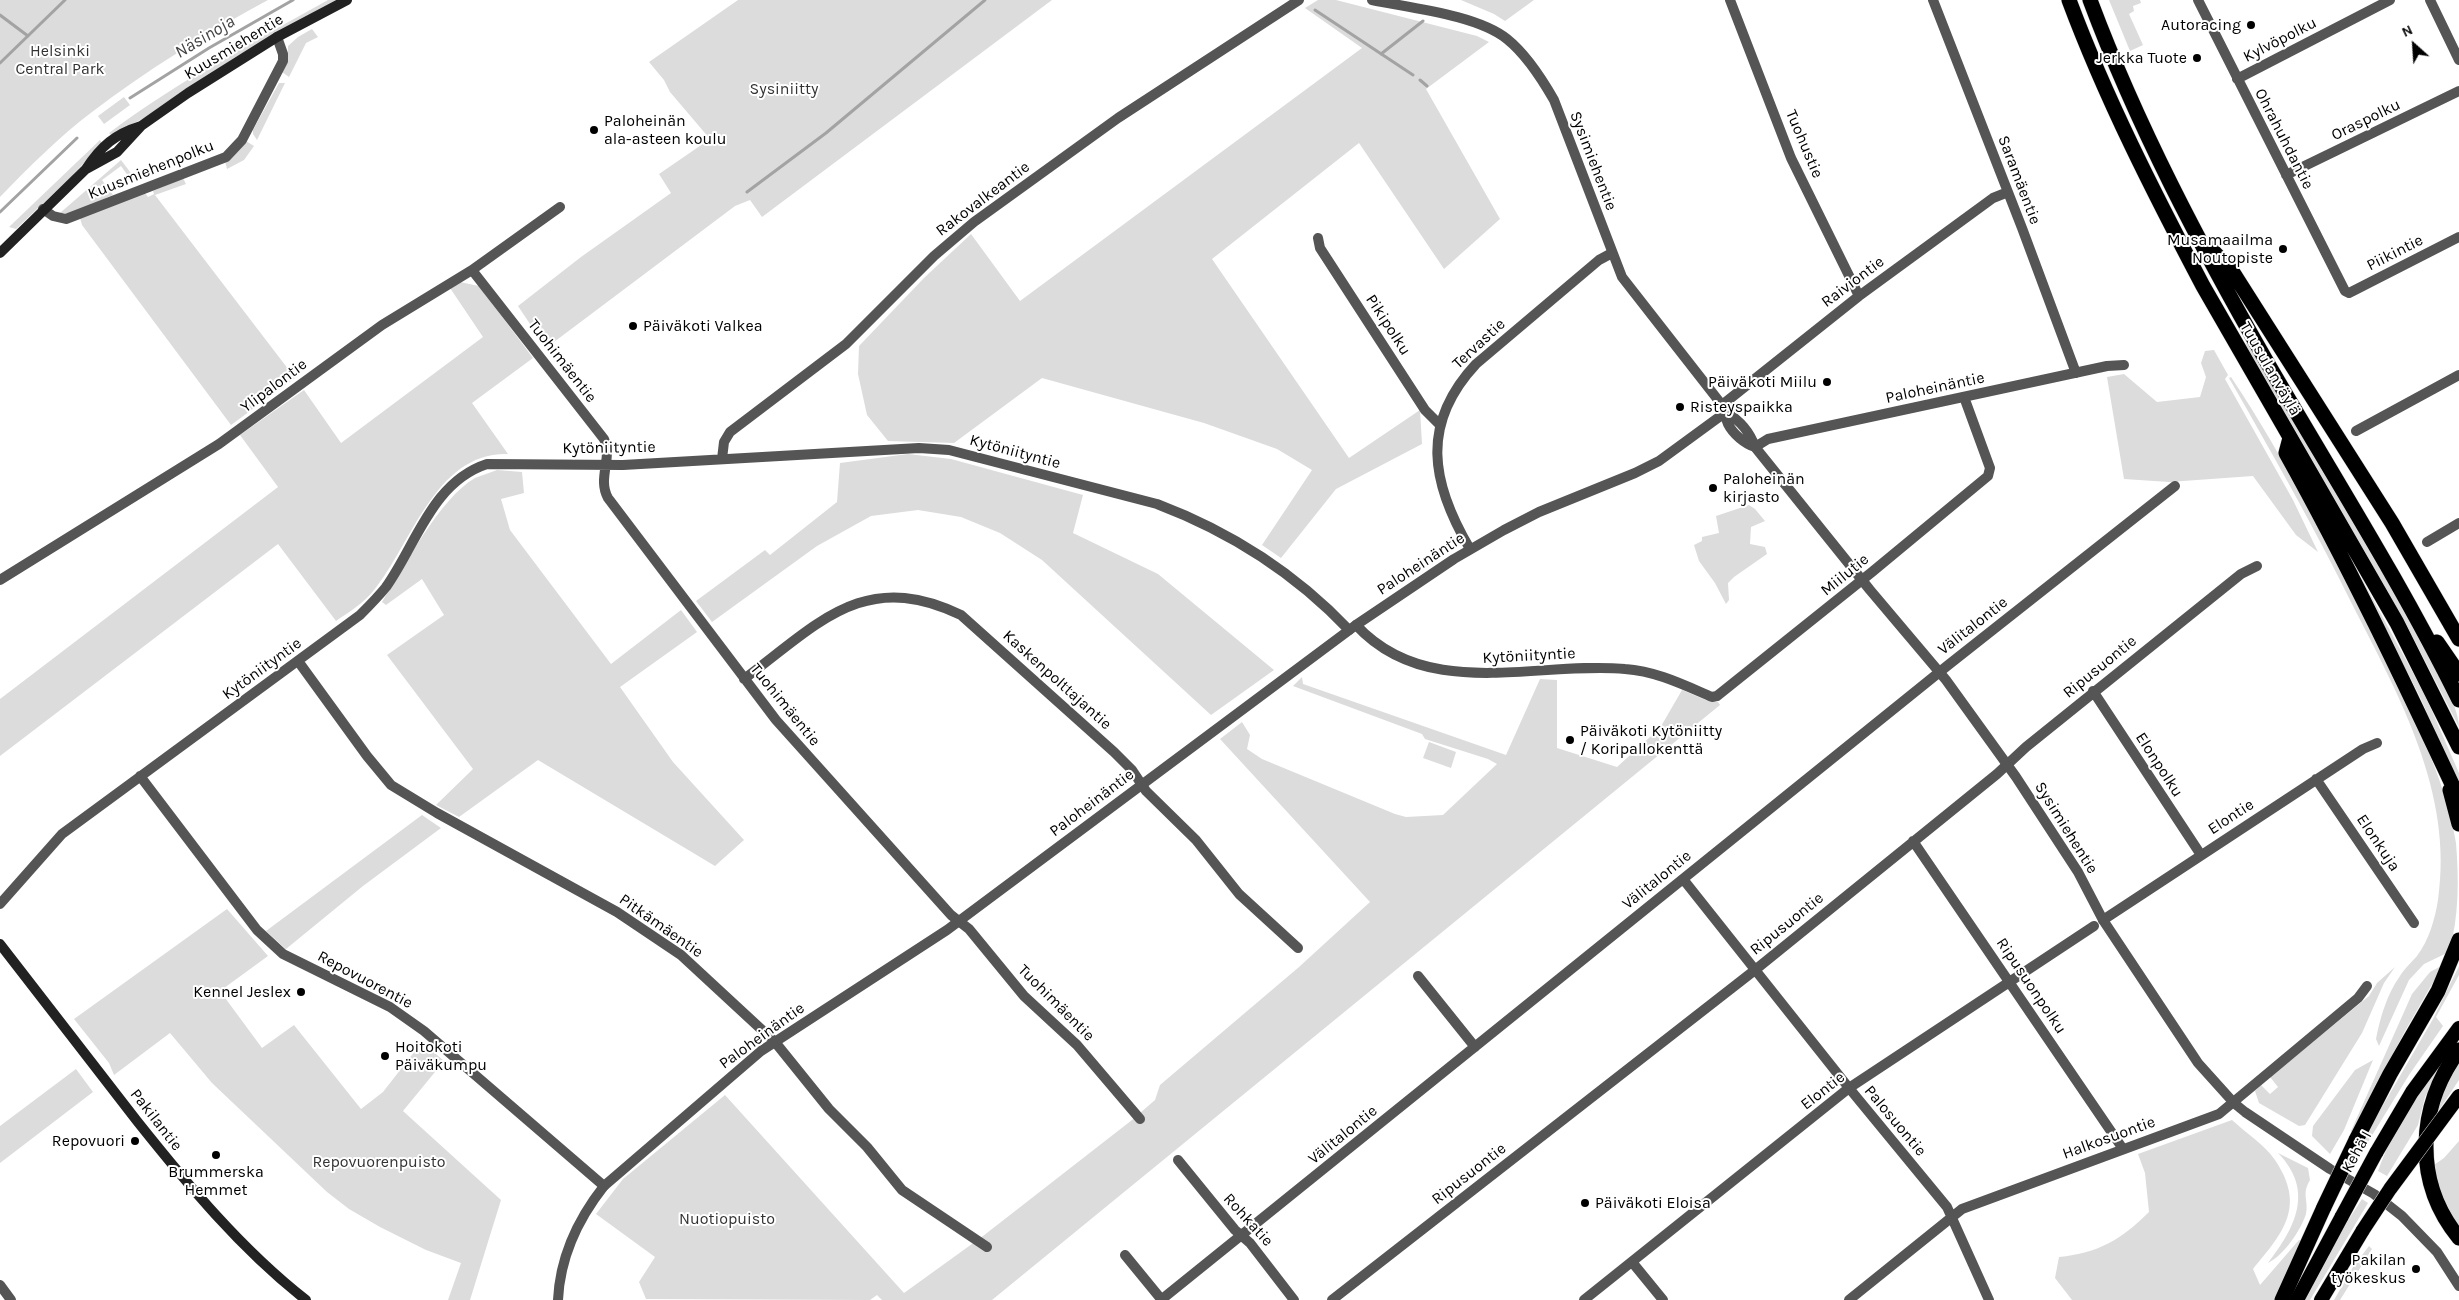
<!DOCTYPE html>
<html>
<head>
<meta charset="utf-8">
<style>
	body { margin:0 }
	#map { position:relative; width:2459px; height:1300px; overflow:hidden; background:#fff; font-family:Karla,sans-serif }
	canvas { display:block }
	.north { position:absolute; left:2389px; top:20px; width:50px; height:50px; -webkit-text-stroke:4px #fff; paint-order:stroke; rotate:334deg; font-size:14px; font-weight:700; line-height:20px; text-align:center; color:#000 }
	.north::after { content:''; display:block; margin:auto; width:18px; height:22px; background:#000; clip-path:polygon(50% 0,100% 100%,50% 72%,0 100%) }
</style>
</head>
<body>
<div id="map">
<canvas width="2459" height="1300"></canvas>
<div class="north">N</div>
</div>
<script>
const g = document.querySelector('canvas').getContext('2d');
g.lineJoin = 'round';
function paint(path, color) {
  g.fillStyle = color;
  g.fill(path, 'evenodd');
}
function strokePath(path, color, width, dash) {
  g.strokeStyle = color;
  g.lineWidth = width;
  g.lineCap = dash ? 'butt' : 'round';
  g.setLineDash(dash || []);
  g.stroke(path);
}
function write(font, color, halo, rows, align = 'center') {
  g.font = font + ' Karla,sans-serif';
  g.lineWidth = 4;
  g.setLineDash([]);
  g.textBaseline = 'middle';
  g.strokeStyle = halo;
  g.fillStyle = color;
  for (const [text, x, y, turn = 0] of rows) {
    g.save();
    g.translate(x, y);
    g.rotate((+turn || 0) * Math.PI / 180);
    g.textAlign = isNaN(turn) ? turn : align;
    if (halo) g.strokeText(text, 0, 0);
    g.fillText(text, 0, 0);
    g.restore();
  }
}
paint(new Path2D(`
	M0,0H268C207,33 147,70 92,112C59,137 29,167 0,197Z
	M328,0H338L234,58L148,116L111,135L109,133C177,82 254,41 328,0Z
	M738,0H1052L762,217L750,200L735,206L546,348L518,306L581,257L671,193L659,174L710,139L670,92L664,80L649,62Z
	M1318,0H1336L1477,36L1489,42L1426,89L1500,219L1444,269L1359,143L1212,259L1349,458L1420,410L1422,444L1336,489L1281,558L1262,545L1312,470L1277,449L1204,423L1042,378L954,443L888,441L867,415L858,374L859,346L924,278L971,234L1020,301L1362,48L1305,8Z
	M1461,0H1534L1505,21L1494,14Z
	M2109,0H2140L2141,3L2133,6L2134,11L2129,14L2143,45L2130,51Z
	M312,29L318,37L306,43L289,77L282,72L288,59V46L298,37Z
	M279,83H285L257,140L253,134V130Z
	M124,97L130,105L104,124L98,116Z
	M100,140L102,143L72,176L16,229L9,227Z
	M246,141L254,146L244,160L227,169L225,161Z
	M121,160L137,181L133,183L121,166L102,180L113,195C99,200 73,217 60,213Z
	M183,178L186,184L155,195L295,378L231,425L82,225L80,218L145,193L148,197L154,194L153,191Z
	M460,282L479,286L533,358L472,403L508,454C435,452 412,544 374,590C364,603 349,612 336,621L278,544L0,756V699L278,487L240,435L304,390L341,443L483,337L450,288Z
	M2247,343C2303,439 2362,534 2415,631C2428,654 2459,703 2459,727L2404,620L2245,344Z
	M2214,350L2228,375L2225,379L2293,500L2318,552L2296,535L2253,476L2169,482L2124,479L2107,377L2124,374L2157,402L2200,397L2206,377L2201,363L2205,351Z
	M2231,377C2287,461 2332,553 2377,643C2408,708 2444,771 2456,843C2459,880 2459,917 2449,952L2424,964L2409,980L2379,1046L2376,1039C2380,1018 2387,994 2400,976C2404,969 2411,963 2417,956C2429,940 2435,919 2438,900C2454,793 2399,696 2352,604C2314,527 2272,453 2229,378Z
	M908,454L951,459L1083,495L1073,533L1158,574L1274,670L1211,715L1042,560L1000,533L961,517L918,510L871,516L817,546L712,622L696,601L765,550L770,555L837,502L840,463Z
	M497,470L522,472L524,493L501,499L510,530L611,664L681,610L697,632L620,687L673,762L744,840L715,866L538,760L459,817L436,805L473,769L387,655L444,615L422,579L386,605L382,602C404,567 440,498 475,478C482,475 490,473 497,470Z
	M1749,505L1755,509L1765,521L1751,527L1750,544L1765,547L1767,554L1734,577L1728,583L1729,600L1726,604L1715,583L1699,561L1694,545L1702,541V537L1719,533L1716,516Z
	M2362,579L2425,695L2459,773V786L2420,697L2360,580Z
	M1302,677L1303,684L1506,755L1540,679L1557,680V748L1617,767L1660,728L1682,690L1708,701L1718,702L1720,705L992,1300H882L877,1295L870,1300L646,1299L639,1282L655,1257L596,1214L623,1179L725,1095L904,1293L983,1236L1132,1120L1155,1100L1160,1085L1299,967L1370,902L1220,739L1242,722L1250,735L1247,749L1262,759L1395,814L1406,817L1443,815L1497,764L1488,759L1425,739L1422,734L1293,686Z
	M1429,742L1456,752L1451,768L1423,758Z
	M422,815L441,828L363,886L286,949L266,931Z
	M227,909L268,956L220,991L262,1048L294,1025L361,1109L383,1092L422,1042L444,1061L403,1111L501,1200L470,1300H448L461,1263L426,1250L380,1227L349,1209L327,1192L212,1083L170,1033L114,1075L109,1063L74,1019Z
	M2443,965L2405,1031L2352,1132L2351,1131L2412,994L2430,972Z
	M2459,966V975L2436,1017L2443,1026L2409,1075L2360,1155L2358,1154L2364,1138L2433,1019Z
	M2395,967L2384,983L2362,1033L2305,1125L2299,1126L2259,1103L2255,1091L2261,1085L2270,1094L2278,1087L2270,1077L2369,996L2377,983Z
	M2373,1060L2344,1130L2330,1154L2312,1136L2313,1126L2355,1070Z
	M2444,1060L2425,1097L2418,1125L2387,1176L2378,1171C2392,1132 2417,1092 2444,1060Z
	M2459,1062V1080L2435,1116L2442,1093Z
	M76,1069L93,1092L0,1163V1126Z
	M2232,1120C2246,1133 2265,1145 2275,1160C2306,1206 2284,1232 2253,1269L2260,1285L2299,1240L2302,1241L2274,1300H2072L2055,1278L2059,1257C2098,1253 2121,1240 2149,1212L2145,1173L2138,1154Z
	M2459,1141V1233L2455,1228L2431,1167L2444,1158Z
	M2278,1153L2308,1168L2310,1180C2301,1195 2309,1200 2306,1214C2301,1230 2284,1255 2268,1263C2295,1228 2315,1191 2278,1153Z
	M2362,1199L2368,1203L2310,1300H2305L2345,1225Z
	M2369,1246L2372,1249L2340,1300H2334L2353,1267Z`), '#dcdcdc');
strokePath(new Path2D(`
	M1315,10L1413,75
	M0,15L28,36
	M1381,54L1423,21
	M0,63L65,0
	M1420,80L1427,86
	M130,98L209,48L293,0
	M747,192L826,133L985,0
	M0,212L77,138`), '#a3a3a3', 3);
const trunk = new Path2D(`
	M2376,1153L2412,1092L2459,1028
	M2297,1300L2342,1216
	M2321,1300L2363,1230`);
const motorway = new Path2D(`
	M2069,0C2106,99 2154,193 2203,286L2397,623L2459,747
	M2090,0C2137,126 2201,247 2268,364C2333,476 2402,584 2459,700
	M2210,248L2232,271L2392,523L2459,639
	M2290,438L2286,453C2349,566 2404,682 2459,799
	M2437,642L2459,674
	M2450,790L2459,824
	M2459,1050C2417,1107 2413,1182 2459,1238
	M2356,1140L2390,1074L2438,991L2459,940
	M2282,1300L2324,1207`);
strokePath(trunk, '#dbdbdb', 15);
strokePath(motorway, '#dbdbdb', 16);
strokePath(new Path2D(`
	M1730,0L1791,158L1859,296
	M1933,0L2022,228L2076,373
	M2198,0L2345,291L2349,293L2355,290L2459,237
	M2430,0L2459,60
	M2237,79L2390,0
	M2286,175L2459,91
	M43,209L53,216L66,219L226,157L242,140L283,61V54L277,37
	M1318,238L1320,248L1425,410L1439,424
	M472,270L604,439C613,459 597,478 608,498L776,720L951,915L969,929L1024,996L1077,1045L1140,1119
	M1722,405L1859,296L1993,198L2008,192
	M2356,431L2459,375
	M1755,447L1768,439L2107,366L2124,365
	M722,459L724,442L730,432L846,344L934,256L974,222L1118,118L1299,0
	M2427,542L2459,523
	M1470,549C1431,483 1420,424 1476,364L1599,260L1612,253
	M0,580L219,444L382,325L472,270L560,207
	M1356,625C1427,702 1535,661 1625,669C1656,671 1684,685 1712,697L1717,696L1872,572L1988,476L1990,468L1964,397
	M298,661L367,756L391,785L437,813L617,912L681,955L775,1042L829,1109L867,1147L902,1190L987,1247
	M744,679C818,624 864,568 961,615L1114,752L1132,770L1146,791L1196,840L1239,894L1298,948
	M2093,691L2201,855
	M140,776L257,930L283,954L390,1007L424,1031L604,1186
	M2316,779L2414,923
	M1913,841L2123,1149
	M1683,879L1849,1088L1947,1207L1989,1300
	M0,904L62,834L360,615C369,606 378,597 386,587C416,545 432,482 487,464L623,465L919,448L949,450L1157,504C1231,532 1295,573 1349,630
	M2103,920L2363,749L2377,743
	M1418,976L1475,1047
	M1178,1160L1235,1230L1250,1243L1294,1300
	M1125,1255L1161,1299
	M1632,1262L1663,1300
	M0,1285L11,1300
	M1161,1300L1947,666L2175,486
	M1332,1300L1755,970L1997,774L2026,747L2241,574L2257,566
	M1584,1300L1849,1088L2094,926
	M1849,1300L1962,1209L2219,1114L2358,998L2367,986`), '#555', 10);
strokePath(new Path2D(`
	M1372,0C1411,8 1477,15 1507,39C1527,55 1542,79 1554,100L1622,277L1722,405C1726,411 1725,418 1728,424C1733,434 1745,444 1755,447
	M1726,412C1739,420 1750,432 1755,447L1870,590L1946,680L2016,777L2078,872L2103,920L2198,1063L2234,1103L2245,1112L2330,1169L2374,1194L2402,1216L2437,1252L2459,1286
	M558,1300C560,1257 578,1219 604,1186L761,1051L947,930L1356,625L1454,559L1504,530L1539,512L1635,473L1659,461L1726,412`), '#555', 10);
strokePath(new Path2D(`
	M86,169L117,152L141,126L188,93L277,37L347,0
	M0,253L86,169C101,146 115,134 141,126
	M0,944C46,1003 91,1062 137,1121C188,1185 241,1249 306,1300`), '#222', 10);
strokePath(trunk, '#000', 14);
strokePath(motorway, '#000', 15);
const trunkBridge = new Path2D(`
	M2342,1216L2376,1153
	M2363,1230L2390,1189L2459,1096`);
const motorwayBridge = new Path2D(`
	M2324,1207L2356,1140`);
strokePath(trunkBridge, '#dbdbdb', 15, []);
strokePath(motorwayBridge, '#dbdbdb', 16, []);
strokePath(trunkBridge, '#000', 14);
strokePath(motorwayBridge, '#000', 15);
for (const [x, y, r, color] of [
	[2251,25,5,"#000"],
	[2197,58,5,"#000"],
	[594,130,5,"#000"],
	[2283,249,5,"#000"],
	[633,326,5,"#000"],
	[1827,382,5,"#000"],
	[1680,407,5,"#000"],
	[1713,488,5,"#000"],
	[1570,740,5,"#000"],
	[301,992,5,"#000"],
	[385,1056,5,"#000"],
	[135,1141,5,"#000"],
	[216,1155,5,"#000"],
	[1585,1203,5,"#000"],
	[2416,1269,5,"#000"]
]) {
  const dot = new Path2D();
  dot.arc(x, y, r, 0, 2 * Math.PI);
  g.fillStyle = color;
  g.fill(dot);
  strokePath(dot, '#fff', 2);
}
write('16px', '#000', '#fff', [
	["Autoracing",2241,25],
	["Jerkka Tuote",2187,58],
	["Paloheinän",604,121,"left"],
	["ala-asteen koulu",604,139,"left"],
	["Musamaailma",2273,240],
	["Noutopiste",2273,258],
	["Päiväkoti Valkea",643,326,"left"],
	["Päiväkoti Miilu",1817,382],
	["Risteyspaikka",1690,407,"left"],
	["Paloheinän",1723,479,"left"],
	["kirjasto",1723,497,"left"],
	["Päiväkoti Kytöniitty",1580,731,"left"],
	["/ Koripallokenttä",1580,749,"left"],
	["Kennel Jeslex",291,992],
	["Hoitokoti",395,1047,"left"],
	["Päiväkumpu",395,1065,"left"],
	["Repovuori",125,1141],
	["Brummerska",216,1172,"center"],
	["Hemmet",216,1190,"center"],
	["Päiväkoti Eloisa",1595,1203,"left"],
	["Pakilan",2406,1260],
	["työkeskus",2406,1278]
], 'right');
write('16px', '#000', '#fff', [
	["Kylvöpolku",2280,40,-27],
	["Kuusmiehentie",234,47,-31],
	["Oraspolku",2366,120,-26],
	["Ohrahuhdantie",2284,139,63],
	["Tuohustie",1804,144,67],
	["Sysimiehentie",1593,161,69],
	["Kuusmiehenpolku",151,170,-22],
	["Saramäentie",2019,180,69],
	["Rakovalkeantie",983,199,-37],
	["Piikintie",2395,253,-27],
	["Raiviontie",1853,282,-37],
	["Pikipolku",1388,325,57],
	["Tervastie",1479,344,-43],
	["Tuohimäentie",562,361,52],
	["Tuusulanväylä",2270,369,60],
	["Ylipalontie",274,386,-37],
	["Paloheinäntie",1935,388,-12],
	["Kytöniityntie",609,448,-1],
	["Kytöniityntie",1015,452,15],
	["Paloheinäntie",1421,564,-33],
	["Miilutie",1845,575,-39],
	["Välitalontie",1973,626,-38],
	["Kytöniityntie",1529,656,-3],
	["Ripusuontie",2100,667,-39],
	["Kytöniityntie",262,669,-36],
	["Kaskenpolttajantie",1057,680,42],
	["Tuohimäentie",785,705,51],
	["Elonpolku",2159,765,57],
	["Paloheinäntie",1092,803,-37],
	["Elontie",2231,817,-33],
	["Sysimiehentie",2066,828,58],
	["Elonkuja",2378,843,56],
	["Välitalontie",1657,880,-39],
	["Ripusuontie",1787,924,-39],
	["Pitkämäentie",661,926,35],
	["Repovuorentie",365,980,28],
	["Ripusuonpolku",2031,986,56],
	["Tuohimäentie",1056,1003,45],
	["Paloheinäntie",762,1036,-36],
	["Elontie",1823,1091,-38],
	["Pakilantie",156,1120,52],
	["Palosuontie",1895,1121,50],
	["Välitalontie",1343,1135,-39],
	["Halkosuontie",2109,1138,-20],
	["Kehä I",2357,1152,-61],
	["Ripusuontie",1469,1174,-38],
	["Rohkatie",1248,1220,48]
]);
write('16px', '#333', '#fff', [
	["Helsinki",60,51],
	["Central Park",60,69],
	["Sysiniitty",784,89],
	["Repovuorenpuisto",379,1162],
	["Nuotiopuisto",727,1219]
]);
write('italic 18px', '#444', '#fff', [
	["Näsinoja",205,37,-31]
]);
</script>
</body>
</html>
